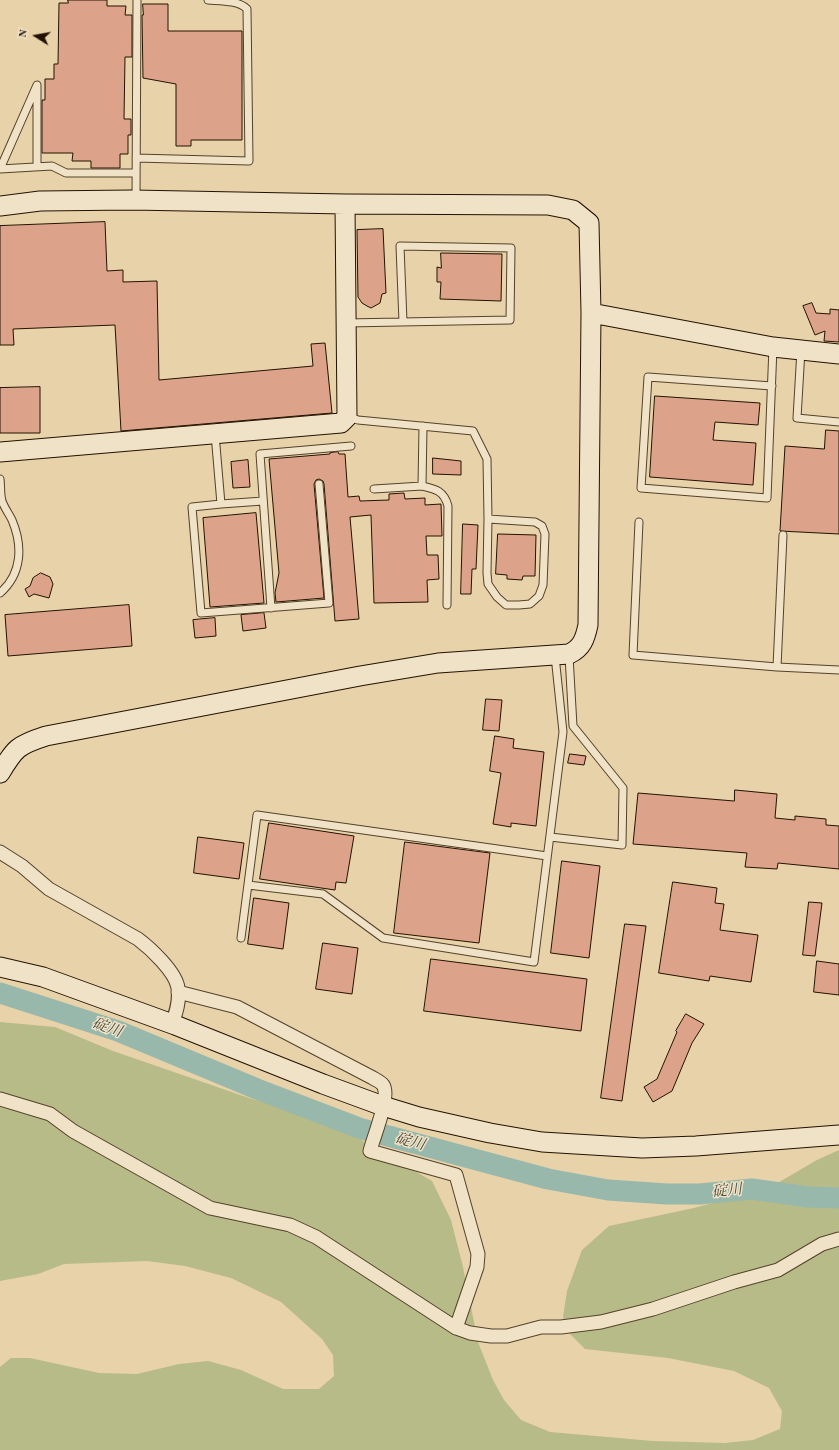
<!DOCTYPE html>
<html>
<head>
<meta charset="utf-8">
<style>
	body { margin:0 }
	#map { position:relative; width:839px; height:1450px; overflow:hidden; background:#e7d2a9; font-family:"Old Standard TT",serif }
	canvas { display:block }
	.north { position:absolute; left:16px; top:16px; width:40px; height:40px; -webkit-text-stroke:3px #efe2c7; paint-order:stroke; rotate:281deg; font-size:11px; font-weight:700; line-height:16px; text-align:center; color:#231200 }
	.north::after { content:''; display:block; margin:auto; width:14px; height:18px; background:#231200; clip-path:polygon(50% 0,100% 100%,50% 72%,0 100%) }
</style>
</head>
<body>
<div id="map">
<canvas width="839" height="1450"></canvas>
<div class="north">N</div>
</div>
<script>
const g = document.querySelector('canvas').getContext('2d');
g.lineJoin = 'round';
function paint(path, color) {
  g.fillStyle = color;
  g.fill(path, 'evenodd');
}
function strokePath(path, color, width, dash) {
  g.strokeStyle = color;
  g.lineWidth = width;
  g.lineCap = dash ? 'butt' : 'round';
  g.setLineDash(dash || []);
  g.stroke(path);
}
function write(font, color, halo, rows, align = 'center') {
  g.font = font + ' "Old Standard TT","Noto Serif JP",serif';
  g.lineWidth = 3;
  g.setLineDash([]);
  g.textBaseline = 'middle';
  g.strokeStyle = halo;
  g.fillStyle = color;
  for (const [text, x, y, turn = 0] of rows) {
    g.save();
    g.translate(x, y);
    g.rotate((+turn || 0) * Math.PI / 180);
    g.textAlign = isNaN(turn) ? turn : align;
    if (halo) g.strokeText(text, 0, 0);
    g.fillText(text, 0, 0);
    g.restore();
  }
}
paint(new Path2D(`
	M0,1022L55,1027L113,1051L249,1098L325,1119L432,1181L451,1220L463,1267L478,1342L493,1380L504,1400L521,1420L550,1432L653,1441L725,1443L753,1440L780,1429L782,1411L769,1388L734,1371L668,1358L585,1349L570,1334L563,1317L567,1291L582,1250L609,1226L694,1208L769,1188L817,1160L839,1150V1450H0V1367L11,1358H30L99,1373L137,1374L179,1364L208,1361L241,1370L283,1389H319L334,1376L333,1355L322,1339L281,1302L231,1278L185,1266L147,1261L64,1264L38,1274L0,1281Z`), '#b7bb87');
strokePath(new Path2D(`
	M0,993L118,1031L257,1089L362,1129L548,1179L608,1190L667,1194H700L752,1189L808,1197L839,1198`), '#97b8aa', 21);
const building = new Path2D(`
	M68,0H107V6H126L125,15H132V57H125L124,119H131V135H128V154H120V168H91V161H72L73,153H42V100H45V79H54V64H58L59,3H68Z
	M143,4H168V31H242V140H191V146H176V84L143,78L142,15H143Z
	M105,222L107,271L123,270V282L157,281L159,380L313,366L311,344L325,343L332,413L121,431L115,325L13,329L14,345H0V226Z
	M383,229L386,293L382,294L380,303L371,308L367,306L362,303L358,297L357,230Z
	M441,253L502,254L501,301L440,299L441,282H437V267L441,268Z
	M812,303L816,313L830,314V309L839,310V342L824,341L825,331L815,335L803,306Z
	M40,387V433H0V388Z
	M655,396L760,403L758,425L715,422L713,440L756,443L753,485L650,477Z
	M826,430L839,431V534L780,531L785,446L824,449Z
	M338,452L339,454H345L348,497L359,496L360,501L389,500V494L404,493L405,499L425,498V505L441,504L442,536H426L427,555H438L439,579L427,580L428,602L374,603L371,515L350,517L359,619L335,621L324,484L323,481L319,479L316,480L314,484L324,598L276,602L275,593L279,573L269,459L330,454V453Z
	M433,458L461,461V475L433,474Z
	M248,460L250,487L233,488L231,462Z
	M256,513L264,603L210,607L203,518Z
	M463,524L478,525L476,569H472L471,594H461Z
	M498,534L536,535L535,576H523L522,580L507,579V575L496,574Z
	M41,573L50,577L53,584L49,598L34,594L29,597L25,589L30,586L33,578Z
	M129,605L132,646L8,656L5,615Z
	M264,613L266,628L243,631L241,615Z
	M215,618L216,636L195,638L193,620Z
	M486,699L502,700L499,731L483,730Z
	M495,736L514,739L513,748L544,752L536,826L511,823V827L493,824L501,773L490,771Z
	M570,754L586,756L584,765L568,763Z
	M735,790L777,794L775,818L795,820V816L826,819V825L839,826V869L778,863L777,869L745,867L747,853L633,844L638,793L734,801Z
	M269,823L354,836L346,883L336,882L335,890L260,879Z
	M198,837L244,843L239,879L194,873Z
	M405,842L490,853L479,943L394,933Z
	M562,861L600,866L589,958L551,953Z
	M673,882L717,888L715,903L724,904L720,930L758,935L751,982L710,976L709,981L659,973Z
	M254,898L289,903L283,949L248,944Z
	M809,902L822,903L815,956L803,955Z
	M625,924L646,926L622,1101L601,1098Z
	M323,943L358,948L352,994L316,989Z
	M431,959L587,979L581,1031L424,1011Z
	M817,961L839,964V995L814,992Z
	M686,1014L704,1024L692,1043L672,1091L653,1102L644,1087L657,1079L677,1032L676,1031Z`);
paint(building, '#dda38a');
strokePath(building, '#231200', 1);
const lane = new Path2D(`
	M136,158L249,161L247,9C238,0 220,1 208,0
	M37,167V85L0,169L52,166L66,173H136
	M136,200L137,0
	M346,323L510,320L511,248L400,246L403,322
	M801,350L797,418L839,422
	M772,386L648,377L641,488L767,498L773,347
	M347,417L358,420L473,431L487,459L488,519L535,522L542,526L545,534L543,585L539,596L530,604L519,605H506L497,597L488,584L487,573L488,519
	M215,434L221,504L192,507L201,613L329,603L319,484
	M0,479C1,486 0,494 2,501C4,507 9,514 12,520C23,546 22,574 0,593
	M422,486C436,489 444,491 448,506L447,605
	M374,489L422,486L423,426
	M221,504L263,501
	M639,522L633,655L777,667L839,670
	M271,608L260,454L351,446
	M777,667L783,535
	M550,837L622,845L623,788L573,726L569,656
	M248,885L323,894L383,938L534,962L563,732L555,656
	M241,938L257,815L547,856`);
const street = new Path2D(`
	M0,852L22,866L49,889L138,939C150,948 176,972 178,988C180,1001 176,1013 172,1024
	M178,992L237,1007L373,1078C376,1080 381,1082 383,1085C391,1096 373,1138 370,1151L456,1175L478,1254L477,1267L456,1328
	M0,1099L50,1114L73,1131L210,1208L290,1225L316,1237L456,1328L470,1333L491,1336H507L541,1327H561L601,1322L653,1309L734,1282L778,1270L822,1244L839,1239`);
const secondary = new Path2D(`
	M0,206L40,201L132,200L345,204L548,205L573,210L589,223L591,313L588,625C585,639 582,648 569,654L438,663L360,676L46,736C18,745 15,748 0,773
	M591,313L773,347L839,354
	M0,452L341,423L347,417L345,204
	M0,967L43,977L175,1025L323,1084L383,1106L419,1117L490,1133L542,1142L642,1148L696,1146L839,1135`);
strokePath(lane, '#54422a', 9);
strokePath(street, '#54422a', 15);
strokePath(secondary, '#231200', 21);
strokePath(lane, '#efe2c7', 7);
strokePath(street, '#efe2c7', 13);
strokePath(secondary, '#efe2c7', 19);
write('italic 15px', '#4c4c3c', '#efe2c7', [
	["碇川",107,1028,19],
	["碇川",410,1142,15],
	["碇川",727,1191,-6]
]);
</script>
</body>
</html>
